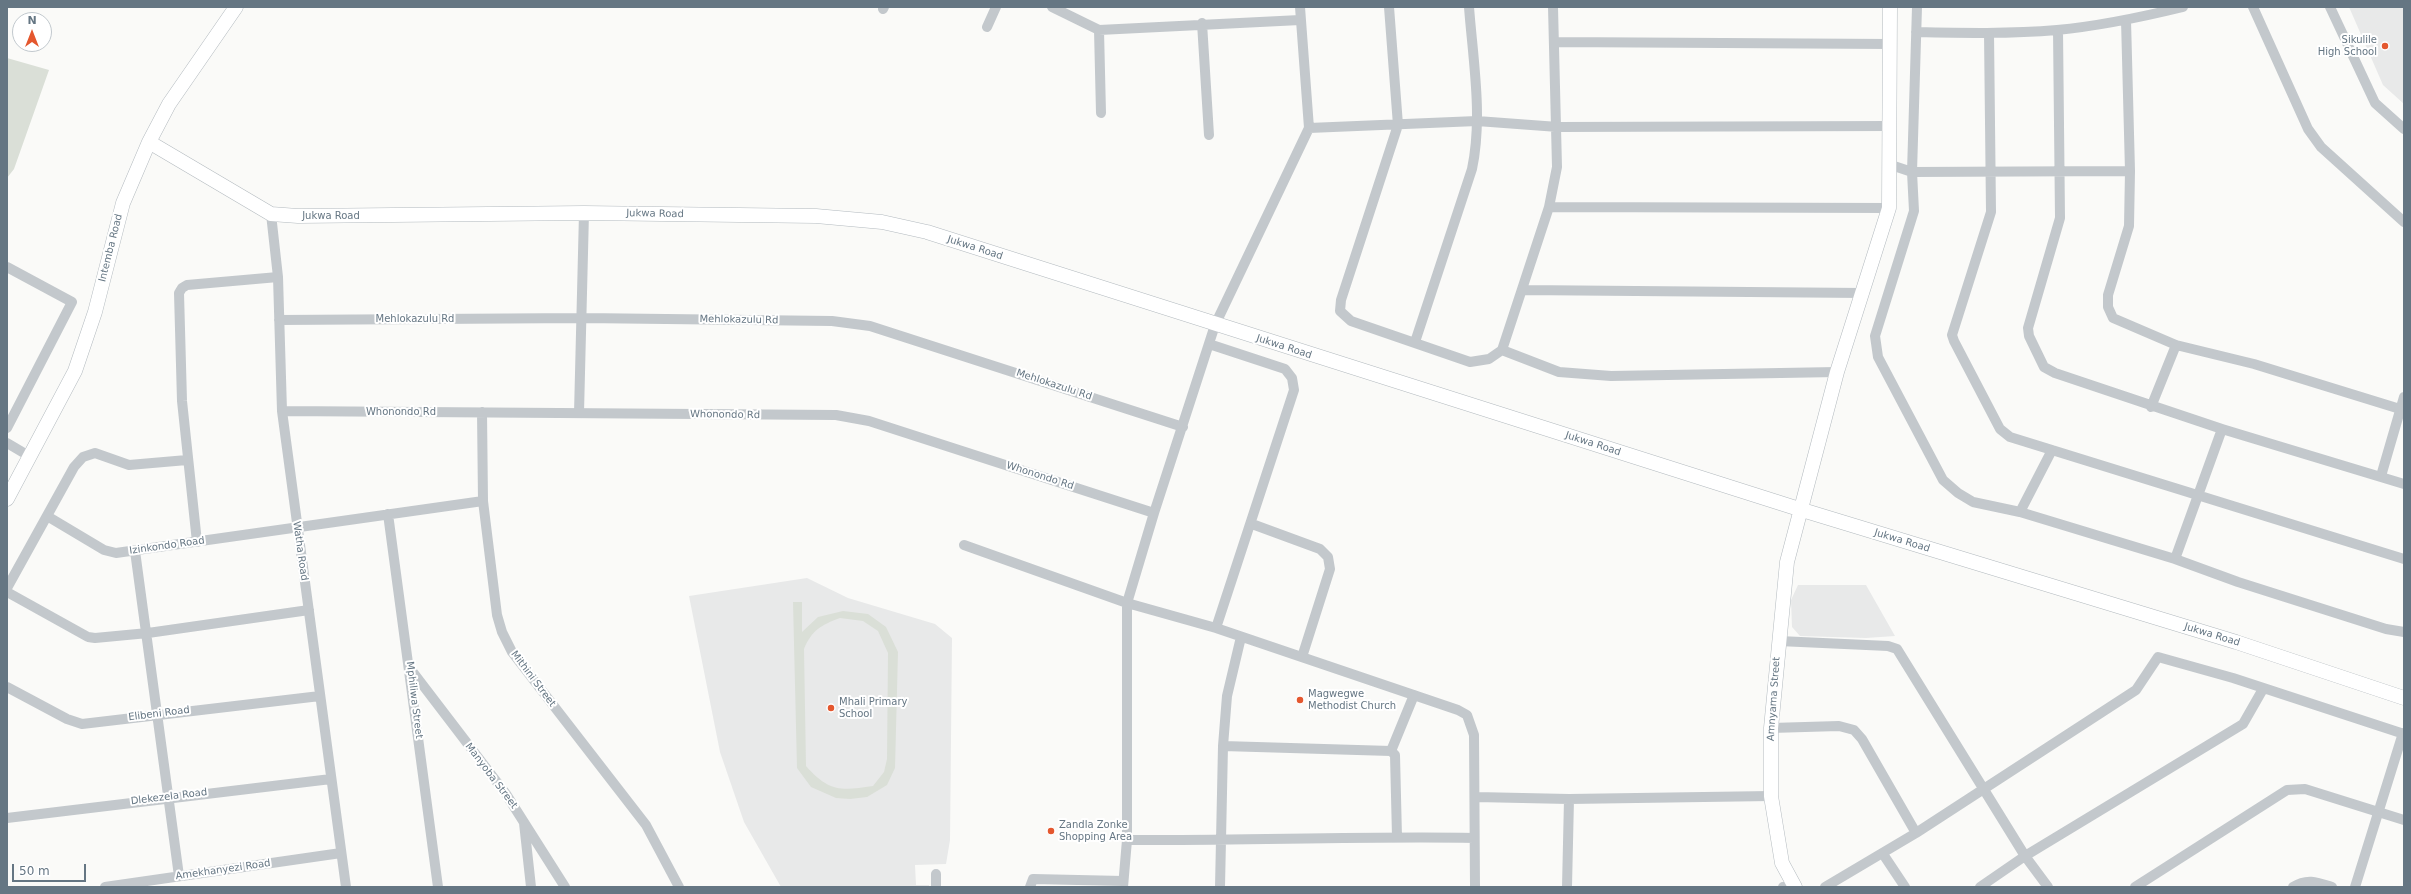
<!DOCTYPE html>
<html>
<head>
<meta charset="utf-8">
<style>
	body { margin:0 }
	#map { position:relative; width:2411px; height:894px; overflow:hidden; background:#fafaf8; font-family:"DejaVu Sans",sans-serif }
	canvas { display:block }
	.frame { position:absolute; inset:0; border:8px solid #657683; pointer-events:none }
	.north { position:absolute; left:12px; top:12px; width:40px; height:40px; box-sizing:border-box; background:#fff; border:1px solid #c1c8cd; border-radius:50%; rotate:0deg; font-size:11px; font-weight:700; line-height:16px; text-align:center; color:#657683 }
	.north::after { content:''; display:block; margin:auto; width:14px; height:18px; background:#e4572e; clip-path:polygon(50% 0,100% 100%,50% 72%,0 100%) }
	.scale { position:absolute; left:12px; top:864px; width:74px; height:18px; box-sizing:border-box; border:2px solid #657683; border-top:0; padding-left:5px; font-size:12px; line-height:14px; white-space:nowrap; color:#657683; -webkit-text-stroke:3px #fff; paint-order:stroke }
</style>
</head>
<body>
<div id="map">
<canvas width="2411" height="894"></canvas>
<div class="frame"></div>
<div class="north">N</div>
<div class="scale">50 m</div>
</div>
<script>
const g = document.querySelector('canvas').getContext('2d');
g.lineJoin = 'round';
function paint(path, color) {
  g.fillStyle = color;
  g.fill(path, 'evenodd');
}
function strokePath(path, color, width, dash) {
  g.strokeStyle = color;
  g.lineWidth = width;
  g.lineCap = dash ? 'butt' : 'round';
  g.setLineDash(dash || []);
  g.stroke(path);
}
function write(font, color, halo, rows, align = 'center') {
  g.font = font + ' "DejaVu Sans",sans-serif';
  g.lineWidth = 4;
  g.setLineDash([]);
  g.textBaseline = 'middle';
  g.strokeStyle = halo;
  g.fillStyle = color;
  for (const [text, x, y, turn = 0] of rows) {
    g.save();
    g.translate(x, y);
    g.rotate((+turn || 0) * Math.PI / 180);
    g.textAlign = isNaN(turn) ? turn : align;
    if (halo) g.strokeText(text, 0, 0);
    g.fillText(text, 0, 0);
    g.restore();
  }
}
paint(new Path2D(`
	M2349,7H2404V104L2383,85Z
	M807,578L848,598L935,624L952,638L950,840L946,864L915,865L916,885H929V887H781L744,822L720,752L689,596Z
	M1798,585H1866L1895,636L1866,638L1800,636L1792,627L1791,600Z`), '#e8e9e9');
paint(new Path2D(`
	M7,58L49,70L14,169L7,178Z
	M793,602H802V632L818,617L843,611L868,614L886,627L898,652L895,768L887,785L867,797L850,799L836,798L811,787L797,768ZM840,618L863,621L878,631L888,653L887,759L884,772L873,786C841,791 829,792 806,766L804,649C812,630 821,625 840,618Z`), '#dadfd7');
const secondary = new Path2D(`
	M149,142L271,214L298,216L584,213L816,216L882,222L927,232L1799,509L2236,642L2404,698
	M7,499L75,371L95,312L123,203L149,142L169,104L236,7
	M1795,887L1782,863L1771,796V728L1787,562L1837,372L1889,208L1890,7`);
strokePath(secondary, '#b3babf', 15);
strokePath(new Path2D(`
	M1052,7L1099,30L1300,20
	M1389,7L1398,125L1341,300L1340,311L1351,321L1470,362L1489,359L1502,350L1549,207L1557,167L1553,7
	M1917,7L1912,172L1914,211L1875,336L1878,357L1943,480L1958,493L1973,502L2020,512L2175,559L2238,582L2386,629L2404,632
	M2253,7L2308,129L2321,147L2404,222
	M2330,7L2375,103L2404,129
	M883,9L884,7
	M2126,20L2130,171L2129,226L2108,295V307L2113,318L2176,345L2254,364L2400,409
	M1202,23L1209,135
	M987,27L996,7
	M1099,30L1101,113
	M2058,30L2060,218L2028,328L2029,336L2044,367L2055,373L2222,429L2404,484
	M1916,32C1963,33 2010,34 2057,30C2100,26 2142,17 2183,7
	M1989,33L1991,212L1952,335L1954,341L2000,429L2010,437L2404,559
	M1555,42L1890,44
	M1309,128L1477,121L1558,127L1890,126
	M1891,165L1912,172L2130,171
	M1549,207L1889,208
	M271,214L278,277L282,411L346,887
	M7,267L72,302L7,428
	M1522,290L1863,293
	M279,320L583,318L832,321L870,326L1183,427
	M1415,342L1472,169C1483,117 1473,60 1469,7
	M1209,344L1285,369L1292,378L1294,390L1216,628
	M1502,350L1559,372L1611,376L1837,372
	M2151,407L2176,345
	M282,411L836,415L869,421L1154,513
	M482,412L483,501L497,615L502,632L512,652L646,825L679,887
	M579,413L584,213
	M7,443L29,456
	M2381,476L2404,397
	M2020,512L2052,450
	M388,514L438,887
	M47,516L104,550L116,553L483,501
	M1252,524L1320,549L1328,557L1330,569L1302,657
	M197,542L182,401L179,293L182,288L187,285L278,277
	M964,545L1127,603L1216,628L1458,710L1467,715L1474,735L1475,887
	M135,551L179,876
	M2175,559L2222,429
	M7,588L74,467L83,457L95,453L129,465L187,460
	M7,592L88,637L95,638L148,633L309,610
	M1779,641L1888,646L1897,649L2025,856L2048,887
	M412,671L506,794L565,887
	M7,687L67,719L82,724L320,696
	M1771,728L1839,726L1854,730L1862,739L1916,833
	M1223,746L1391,751L1395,755L1397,837
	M1391,751L1414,695
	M1476,797L1569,799L1771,796
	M7,818L331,779
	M524,823L531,887
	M1127,840C1243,841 1358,836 1474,838
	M1883,854L1905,887
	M105,887L341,853
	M936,887V874
	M1030,887L1033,879L1123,881
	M1123,887L1127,840V603L1154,513L1215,325L1309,128L1300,7
	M1220,887L1223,746L1227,696L1241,637
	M1567,887L1569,799
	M1783,887H1795
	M1825,887L1916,833L2136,690L2158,657L2233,678L2404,734
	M1980,887L2025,856L2243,724L2263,689
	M2135,887L2287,790L2305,789L2404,820
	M2293,887C2307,878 2317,882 2332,887
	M2355,887L2403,733`), '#c3c8cc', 10);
strokePath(secondary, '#fff', 14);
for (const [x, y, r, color] of [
	[2385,46,4,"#e4572e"],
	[1300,700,4,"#e4572e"],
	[831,708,4,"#e4572e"],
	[1051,831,4,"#e4572e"]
]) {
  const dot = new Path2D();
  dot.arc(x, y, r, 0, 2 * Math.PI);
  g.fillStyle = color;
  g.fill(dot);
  strokePath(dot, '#fff', 1.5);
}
write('10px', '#657683', '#fff', [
	["Sikulile",2377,40,"right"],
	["High School",2377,52,"right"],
	["Magwegwe",1308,694],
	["Methodist Church",1308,706],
	["Mhali Primary",839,702],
	["School",839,714],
	["Zandla Zonke",1059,825],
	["Shopping Area",1059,837]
], 'left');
write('10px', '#657683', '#fff', [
	["Jukwa Road",655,214,1],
	["Jukwa Road",331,216],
	["Intemba Road",111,248,-76],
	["Jukwa Road",975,248,18],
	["Mehlokazulu Rd",415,319],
	["Mehlokazulu Rd",739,320,1],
	["Jukwa Road",1284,347,18],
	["Mehlokazulu Rd",1054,385,18],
	["Whonondo Rd",401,412],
	["Whonondo Rd",725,415,1],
	["Jukwa Road",1593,444,18],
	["Whonondo Rd",1040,476,18],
	["Jukwa Road",1902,541,17],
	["Izinkondo Road",167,546,-8],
	["Watha Road",300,551,82],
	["Jukwa Road",2212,635,17],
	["Mithini Street",533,679,53],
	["Amnyama Street",1774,699,-86],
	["Mphiliwa Street",414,700,83],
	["Elibeni Road",159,714,-7],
	["Manyoba Street",491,776,53],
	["Dlekezela Road",169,797,-7],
	["Amekhanyezi Road",223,870,-8]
]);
</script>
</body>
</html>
